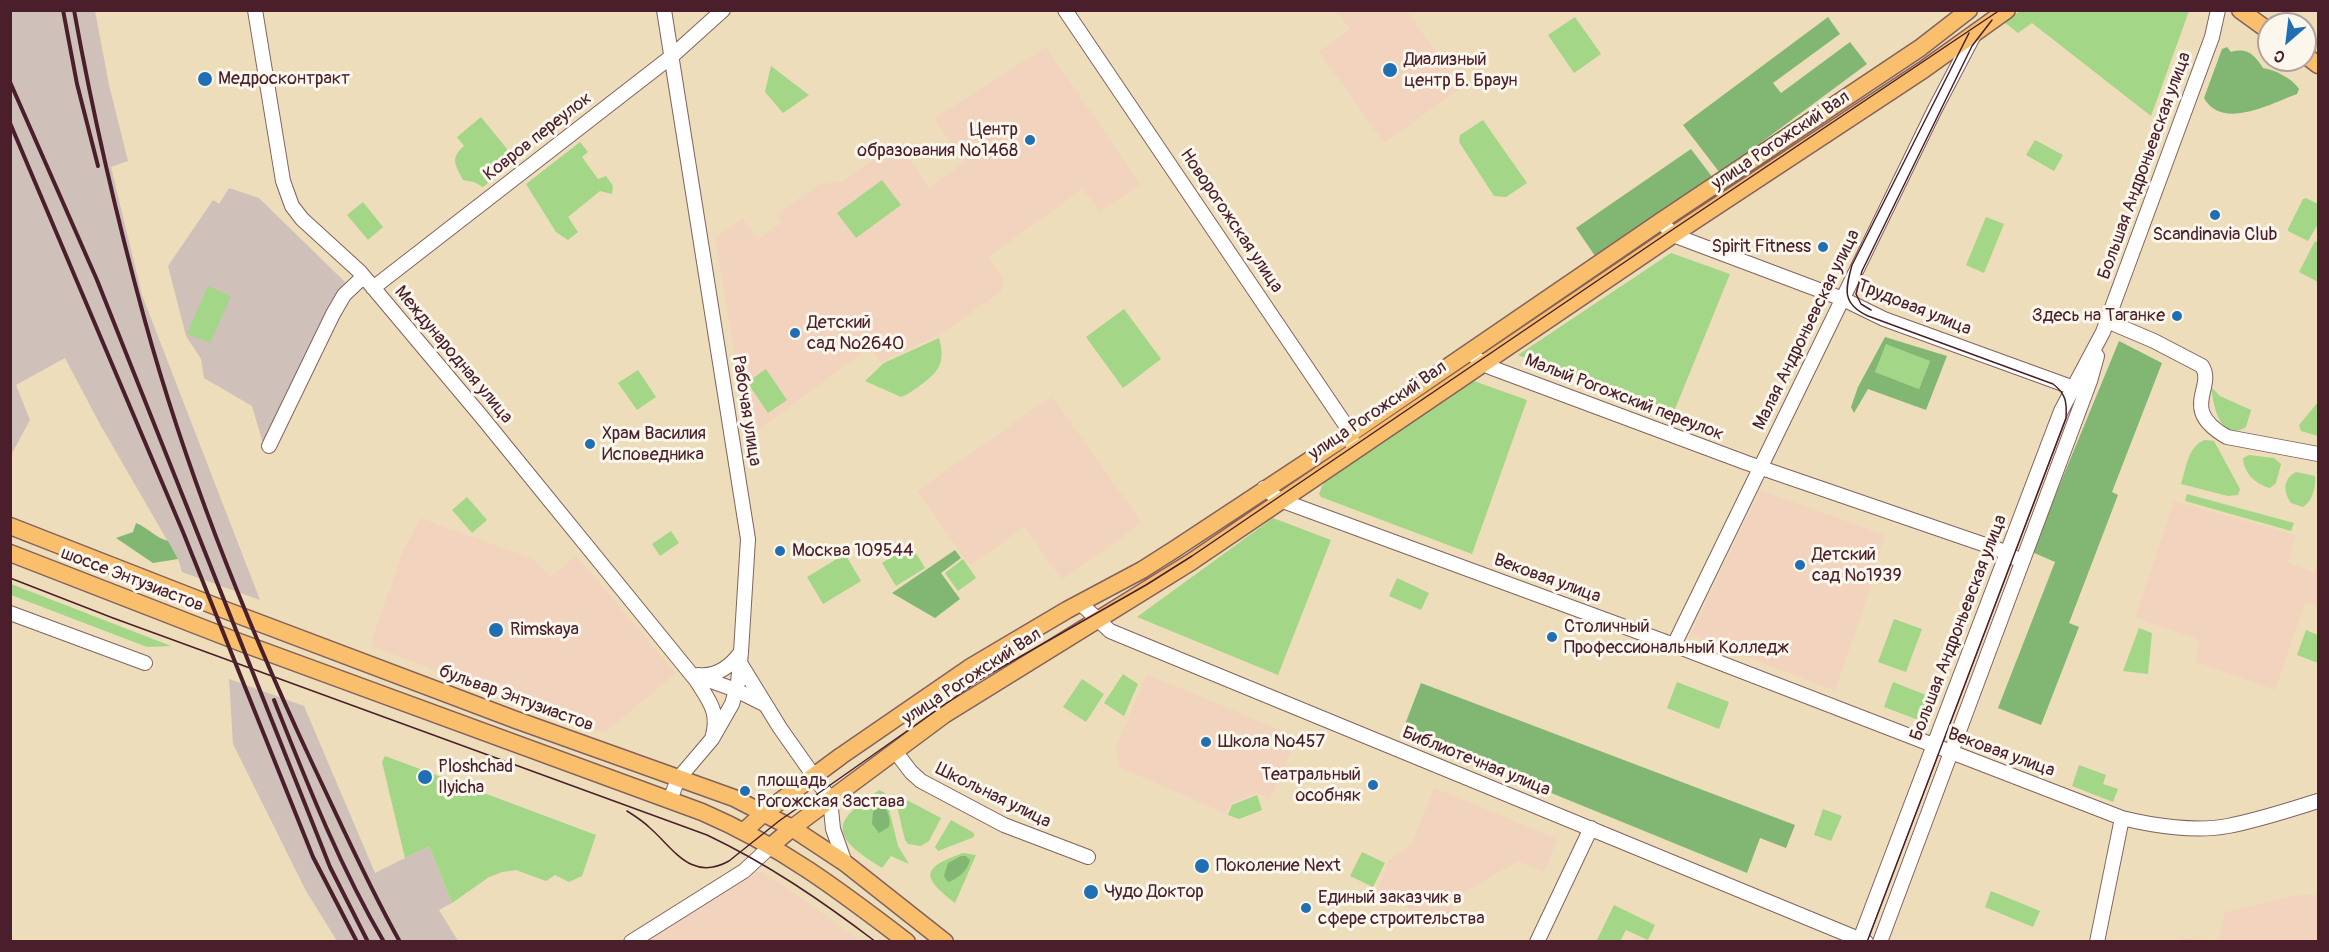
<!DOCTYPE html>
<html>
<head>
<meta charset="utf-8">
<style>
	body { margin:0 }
	#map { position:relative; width:2329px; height:952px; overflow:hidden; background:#edddba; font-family:Pangolin,sans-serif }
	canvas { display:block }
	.frame { position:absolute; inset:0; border:12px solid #4a1f2b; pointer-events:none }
	.north { position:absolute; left:2257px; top:12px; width:60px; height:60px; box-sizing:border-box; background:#fbf7ec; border:2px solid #b4a19f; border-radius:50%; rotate:208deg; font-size:16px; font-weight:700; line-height:24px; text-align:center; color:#4a1f2b }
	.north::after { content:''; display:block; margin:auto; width:21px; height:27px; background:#1f6fb2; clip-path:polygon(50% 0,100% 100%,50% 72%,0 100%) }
</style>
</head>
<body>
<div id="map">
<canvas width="2329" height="952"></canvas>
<div class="frame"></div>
<div class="north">С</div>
</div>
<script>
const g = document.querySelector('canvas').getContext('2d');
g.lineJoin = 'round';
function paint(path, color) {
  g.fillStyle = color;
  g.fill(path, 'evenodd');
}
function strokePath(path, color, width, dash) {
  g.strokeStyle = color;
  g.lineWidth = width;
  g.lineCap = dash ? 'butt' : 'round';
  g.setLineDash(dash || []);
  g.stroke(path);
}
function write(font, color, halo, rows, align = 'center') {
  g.font = font + ' Pangolin,sans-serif';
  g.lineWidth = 6;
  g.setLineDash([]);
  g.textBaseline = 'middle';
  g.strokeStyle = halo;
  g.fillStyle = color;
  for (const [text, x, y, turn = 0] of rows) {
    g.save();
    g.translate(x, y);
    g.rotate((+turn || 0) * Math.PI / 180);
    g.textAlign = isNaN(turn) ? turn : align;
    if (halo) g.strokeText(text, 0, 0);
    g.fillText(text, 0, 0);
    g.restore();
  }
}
paint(new Path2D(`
	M1336,11H1407L1461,88L1384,143L1319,52L1350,29Z
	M1046,47L1141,185L1100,212L1083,189L988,257L1004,279L1001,292L939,335L881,362L870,347L748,438L715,237L742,218L758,239L781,223L776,214L819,185L842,181L898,143L929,187L964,162L934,118Z
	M1052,396L1142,523L1062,580L1024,527L970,566L917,491Z
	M1760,490L1885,535L1868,595L1835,691L1690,635Z
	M2174,501L2296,535L2288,562L2314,573L2318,560V607L2305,603L2275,690L2196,662L2199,640L2135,617Z
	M421,518L535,560L551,576L576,555L676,673L605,733L370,646L403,550Z
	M1147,674L1297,737L1270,799L1257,793L1231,803L1226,814L1119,767L1116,747Z
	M1434,788L1558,839L1544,872L1518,861L1457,897L1446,924L1375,895L1389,860L1411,845Z
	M755,872H763L786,887L861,941L643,942Z
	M2298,895H2318V941H2180V938L2218,941L2225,912Z`), '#f2d4be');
paint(new Path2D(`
	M11,11H95L109,85L128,161L111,167L142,295L260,600L182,572L178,559L101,426L65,358L16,385L30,420L11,455Z
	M229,188L259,198L347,284L264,447L252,406L204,378L201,359L186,336L168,266L213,200L219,204Z
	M229,679L304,706L375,873L429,846L452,903L439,910L458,941H337L306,891L233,744Z`), '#cfc0ba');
paint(new Path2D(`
	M2020,11H2189L2151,116L2032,23L2018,33L2004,22Z
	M1575,17L1601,54L1574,73L1548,35Z
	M771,66L809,95L783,113L765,92Z
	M481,117L516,160L483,187L474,182L463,180C455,165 450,158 464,146L457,137Z
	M1483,120L1527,183L1506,197L1494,196L1459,142L1460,135Z
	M2035,140L2063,155L2054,171L2026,155Z
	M580,142L588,152L582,157L598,179L606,176L613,186L612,194L600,191L568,217L578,232L568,240L556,232L526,184Z
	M882,180L901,205L856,238L837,213Z
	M2306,198L2318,204V224L2308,241L2288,231V229L2303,199Z
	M363,202L383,227L368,240L347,215Z
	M1986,217L2004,224L1984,273L1966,265Z
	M2315,241L2318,243V282L2299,272Z
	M1671,253L1730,274L1673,414L1518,355Z
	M208,286L231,296L210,343L187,334Z
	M1124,309L1161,359L1123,388L1086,337Z
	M939,338C945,361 941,370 922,384C915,389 909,394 901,397L865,381L884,363Z
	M1886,343L1930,361L1919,389L1875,372Z
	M766,369L787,400L768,413L747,382Z
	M638,370L656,397L637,410L618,383Z
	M1471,380L1527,400L1472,554L1321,497L1319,494L1322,486L1327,480Z
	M2211,387L2220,396L2251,410L2246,427C2220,444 2213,403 2211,387Z
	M2318,402V436L2301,431L2299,425Z
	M2205,440L2214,441L2240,489L2238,495L2228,496L2181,484C2186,469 2188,445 2205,440Z
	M2249,455L2274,458L2281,464L2276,483L2270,488C2255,484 2244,473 2243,458Z
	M2296,472L2315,476C2316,486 2313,501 2303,507L2291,503C2283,491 2283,479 2296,472Z
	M2187,494L2294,523L2291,531L2185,501Z
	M467,497L487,520L472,533L452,510Z
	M1273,518L1331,540L1278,675L1137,617Z
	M671,531L679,543L660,556L652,544Z
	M911,545L925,568L896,586L882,563Z
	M845,554L861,581L823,604L807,577Z
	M963,559L976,578L958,591L945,573Z
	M1397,578L1429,593L1421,610L1389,596Z
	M10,584H11L171,646L147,647L11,595Z
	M1894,619L1922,629L1906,672L1878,662Z
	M2139,628L2152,633L2148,674L2123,671Z
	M2306,630L2318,635V663L2297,655Z
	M1123,674L1138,684L1124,716L1104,703Z
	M1082,679L1104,694L1086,722L1063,707Z
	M1677,682L1729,702L1719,729L1667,708Z
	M1893,682L1931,697L1921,721L1884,707Z
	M385,756L596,835L582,876L569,882L555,875L546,881L516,870L502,872L489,877L452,903L429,846L405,858L382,762Z
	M2079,765L2106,775L2103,784L2118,789L2113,802L2072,786Z
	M879,790L885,793L898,846L909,864L891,856L882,868C868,858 830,839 847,817C855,806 869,798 879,790Z
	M1257,795L1262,810L1239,819L1228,815L1232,805Z
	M901,797L941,818L929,841L921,846L908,844L905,840L895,798Z
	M1823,809L1842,816L1831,841L1814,835Z
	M951,820L974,833V837L938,851L935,847Z
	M1362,852L1385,863L1373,887L1350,876Z
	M963,853L976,855L955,903C920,876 922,868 963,853Z
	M1991,891L2040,911L2033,927L1985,907Z
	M1614,905L1655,925L1648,940L1626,930L1620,941L1597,940Z`), '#a3d686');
paint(new Path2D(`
	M1828,17L1840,34L1773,83L1781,93L1850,42L1867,64L1720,173L1683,125Z
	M2227,47L2231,52C2247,47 2255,55 2263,68C2275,70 2292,78 2299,89L2297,94C2272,103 2222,131 2204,98L2222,49Z
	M1691,149L1713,178L1595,256L1576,228Z
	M1885,337L1947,356L1926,410L1868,389L1854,413L1851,407L1858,387ZM1886,344L1930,361L1919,389L1875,372Z
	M2119,341L2162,363L2112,492L2118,495L2069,623L2079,627L2041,725L1998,708L2055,562L2032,552Z
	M136,523C148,528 156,538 168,541L178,559L153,563L116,538L133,532Z
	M955,550L961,558L941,573L960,599L935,618L892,593Z
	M1421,683L1795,825L1786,848L1760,838L1747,873L1402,732Z
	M878,805H883C888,811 891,820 889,827L879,833L872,824L873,812Z
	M961,856H966L970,860C967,871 958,879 948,882L944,876L948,863Z`), '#82b773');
const minor = new Path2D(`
	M255,10L283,181L292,206L302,219L360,272L481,416L696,680C710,702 720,713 712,739
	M664,10L748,539L741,652L738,683L732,704L712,739L678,779L670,800
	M1065,10L1351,433L1352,443
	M1661,221L1673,235L1843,299L1884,319L2074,388
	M373,288L672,56L723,10
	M2107,321L2154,341L2202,366C2216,388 2178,409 2227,437L2318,454
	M1476,358L1483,364L1495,369L1747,463L2000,550L2015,558
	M269,446L333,314L344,295L363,277
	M1264,488L1280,500L1674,645L2122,818C2154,826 2196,832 2228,826C2259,820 2289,810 2318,801
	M1080,603L1110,631L1866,942
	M10,613L145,663
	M1674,645L1935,109L1975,33
	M740,663L780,728L830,799L833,829L845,863
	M691,674L736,690L764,704
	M698,675C716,677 731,666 741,652
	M895,751L911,772L921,781L1004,825L1088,857
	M631,942L744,871L771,846
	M1537,942L1591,828
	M1859,942L2061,411L2103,332L2212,37L2218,10
	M1880,942L2090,381L2097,356
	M2097,942L2122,818`);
const major = new Path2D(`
	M2240,10L2269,31
	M2305,55L2318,65
	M10,526L225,610L516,720L734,798L792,828L845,863L945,942
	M10,553L239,642L702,812C781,846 839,890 907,942
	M744,831L764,813L841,756L969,668L1067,610L1142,570L1175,549L1351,433L1661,221L1920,48L1969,10
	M771,846L792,828L944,715L1191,562L1673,235L1923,70L2007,10`);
strokePath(minor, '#83625d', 16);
strokePath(major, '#83625d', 19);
strokePath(minor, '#fff', 14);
strokePath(major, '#f9bf6d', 16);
strokePath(new Path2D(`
	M1871,310L1861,304L1856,294L1862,271L1972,46L1992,20
	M10,578L113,618L707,835C768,864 822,901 876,942
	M627,811C635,816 643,821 650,828C674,849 691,882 729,861L779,821L981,679L1146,585L1192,556L1669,232L2000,10
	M1867,942L2066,418C2067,402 2066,394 2053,384L1868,316C1842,304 1845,290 1852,265L1969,33`), '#4a1f2b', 1.5);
strokePath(new Path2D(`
	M63,10L77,84L98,166
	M74,10C93,115 117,219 145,321C187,474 247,624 314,767C342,826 368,885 400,942
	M10,82L97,280L330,867L368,942
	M10,123L183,532L313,857L357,942
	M274,700C307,783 339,865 384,942`), '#4a1f2b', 4);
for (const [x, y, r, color] of [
	[1390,70,8,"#1f6fb2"],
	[205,79,8,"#1f6fb2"],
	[1030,140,6,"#1f6fb2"],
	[2215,215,6,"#1f6fb2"],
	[1823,247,6,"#1f6fb2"],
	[2177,316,6,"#1f6fb2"],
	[795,333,6,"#1f6fb2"],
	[590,444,6,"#1f6fb2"],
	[780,551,6,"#1f6fb2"],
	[1800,565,6,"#1f6fb2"],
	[496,630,8,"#1f6fb2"],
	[1552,637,6,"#1f6fb2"],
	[1206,742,6,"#1f6fb2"],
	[425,777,8,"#1f6fb2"],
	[1373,785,6,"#1f6fb2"],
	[745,791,6,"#1f6fb2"],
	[1202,866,8,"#1f6fb2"],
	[1091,892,8,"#1f6fb2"],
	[1306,908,6,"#1f6fb2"]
]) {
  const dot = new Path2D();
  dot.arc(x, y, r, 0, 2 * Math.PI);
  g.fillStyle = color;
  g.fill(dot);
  strokePath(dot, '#fbf7ec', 2);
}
write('18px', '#4a1f2b', '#fbf7ec', [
	["Диализный",1404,60],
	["центр Б. Браун",1404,81],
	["Медросконтракт",218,79],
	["Центр",1018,130,"right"],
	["образования №1468",1018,151,"right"],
	["Scandinavia Club",2215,235,"center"],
	["Spirit Fitness",1811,247,"right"],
	["Здесь на Таганке",2165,316,"right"],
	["Детский",807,323],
	["сад №2640",807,344],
	["Храм Василия",602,434],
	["Исповедника",602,455],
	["Москва 109544",792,551],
	["Детский",1812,555],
	["сад №1939",1812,576],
	["Столичный",1564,627],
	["Профессиональный Колледж",1564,648],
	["Rimskaya",510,630],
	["Школа №457",1218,742],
	["Ploshchad",438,767],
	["Ilyicha",438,788],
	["Театральный",1361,775,"right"],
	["особняк",1361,796,"right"],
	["площадь",757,781],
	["Рогожская Застава",757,802],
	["Поколение Next",1216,866],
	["Чудо Доктор",1104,892],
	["Единый заказчик в",1318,898],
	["сфере строительства",1318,919]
], 'left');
write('18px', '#4a1f2b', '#fbf7ec', [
	["Ковров переулок",538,137,-38],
	["улица Рогожский Вал",1781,141,-34],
	["Большая Андроньевская улица",2145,166,-70],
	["Новорогожская улица",1231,221,56],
	["Трудовая улица",1914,308,22],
	["Малая Андроньевская улица",1807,330,-64],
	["Международная улица",453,355,50],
	["Малый Рогожский переулок",1624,398,21],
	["Рабочая улица",746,411,81],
	["улица Рогожский Вал",1378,411,-34],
	["Вековая улица",1547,579,20],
	["шоссе Энтузиастов",132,580,21],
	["Большая Андроньевская улица",1959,628,-69],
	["улица Рогожский Вал",972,677,-33],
	["бульвар Энтузиастов",516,699,20],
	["Вековая улица",2001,753,20],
	["Библиотечная улица",1476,762,22],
	["Школьная улица",993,796,26]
]);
</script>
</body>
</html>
